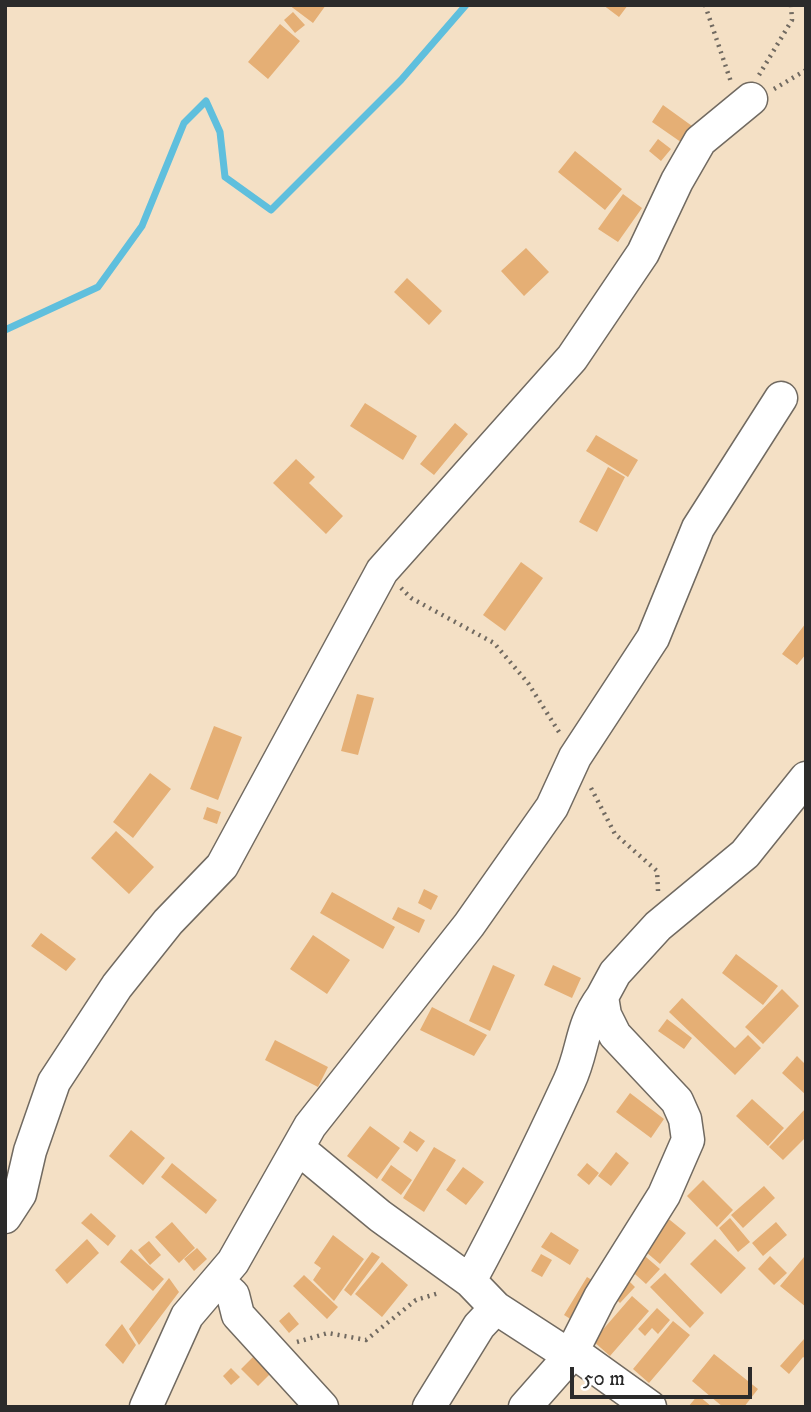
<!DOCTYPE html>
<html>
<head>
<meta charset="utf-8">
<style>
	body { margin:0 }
	#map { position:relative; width:811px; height:1412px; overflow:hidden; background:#f4e0c5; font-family:"IM FELL DW Pica",serif }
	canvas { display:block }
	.frame { position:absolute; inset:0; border:7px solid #2b2b2b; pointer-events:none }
	.scale { position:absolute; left:570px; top:1367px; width:182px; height:32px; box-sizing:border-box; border:4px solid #2b2b2b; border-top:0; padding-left:9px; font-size:21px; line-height:24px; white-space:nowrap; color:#2b2b2b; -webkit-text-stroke:5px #fff; paint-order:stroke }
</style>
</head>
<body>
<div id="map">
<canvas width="811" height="1412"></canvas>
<div class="frame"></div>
<div class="scale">50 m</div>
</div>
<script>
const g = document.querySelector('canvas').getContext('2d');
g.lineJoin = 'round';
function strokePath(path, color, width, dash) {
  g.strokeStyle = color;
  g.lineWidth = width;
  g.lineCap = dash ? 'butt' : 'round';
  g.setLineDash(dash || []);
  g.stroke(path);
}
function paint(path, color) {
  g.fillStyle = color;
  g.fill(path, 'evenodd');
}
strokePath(new Path2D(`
	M5,330L98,287L142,226L184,123L206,101L220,132L225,177L271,210L401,80L466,5`), '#5fbfdd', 7);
paint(new Path2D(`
	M289,5H326L313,23Z
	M603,5H628L619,17Z
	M293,12L305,25L295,33L284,20Z
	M280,24L300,41L268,79L248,62Z
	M663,105L699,131L688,147L652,122Z
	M658,139L671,149L661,161L649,151Z
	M575,151L622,189L605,210L558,172Z
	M623,194L642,208L618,242L598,229Z
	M526,248L549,272L524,296L501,271Z
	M407,278L442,311L429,325L394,292Z
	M365,403L417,436L403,460L350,426Z
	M455,423L468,434L434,475L420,464Z
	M596,435L638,460L628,477L586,451Z
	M296,459L315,477L309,483L343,516L326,534L273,483Z
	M608,467L625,477L597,532L579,522Z
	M521,562L543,578L505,631L483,615Z
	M806,623V654L797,665L782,654Z
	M357,694L374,698L358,755L341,751Z
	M214,726L242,737L218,800L190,789Z
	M150,773L171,789L133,838L113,822Z
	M207,807L221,812L217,824L203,819Z
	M116,831L154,867L129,894L91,858Z
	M424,889L438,896L431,910L418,903Z
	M332,892L395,927L383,949L320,913Z
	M398,907L425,920L419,933L392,919Z
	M41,933L76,959L66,971L31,946Z
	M313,935L350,960L327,994L290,969Z
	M736,954L778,986L763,1005L722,973Z
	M493,965L515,975L490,1031L469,1021Z
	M553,965L581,978L572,998L544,985Z
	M782,989L799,1006L763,1044L745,1027Z
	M682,998L735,1048L748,1035L761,1048L735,1075L669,1012Z
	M432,1007L487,1035L474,1056L420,1030Z
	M667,1019L692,1038L684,1049L658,1031Z
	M275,1040L328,1067L318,1087L265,1060Z
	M797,1056L806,1065V1095L782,1073Z
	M630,1093L664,1119L651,1138L616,1112Z
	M752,1099L784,1128L768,1146L736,1116Z
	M806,1108V1137L783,1160L769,1147Z
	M370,1126L400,1148L377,1179L347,1156Z
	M131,1130L165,1158L143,1185L109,1156Z
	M410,1131L425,1141L417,1152L403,1142Z
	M434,1147L456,1160L424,1212L403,1198Z
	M616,1152L629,1163L611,1186L598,1176Z
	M172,1163L217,1200L206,1214L161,1177Z
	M587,1163L599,1173L589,1185L577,1175Z
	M391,1165L412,1180L401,1195L381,1180Z
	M463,1167L484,1182L466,1205L446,1190Z
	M703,1180L733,1210L717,1227L687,1196Z
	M764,1186L775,1198L743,1228L731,1215Z
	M91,1213L116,1236L108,1246L81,1223Z
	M665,1216L686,1233L660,1264L639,1246Z
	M730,1218L750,1242L738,1252L719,1228Z
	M172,1222L195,1248L179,1263L155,1237Z
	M776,1222L787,1235L763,1256L752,1243Z
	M551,1232L579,1250L570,1265L541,1247Z
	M333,1235L364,1259L334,1301L313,1280L321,1268L314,1263Z
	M87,1239L99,1253L67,1284L55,1270Z
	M715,1239L746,1268L721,1294L690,1264Z
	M149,1241L161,1255L150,1265L138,1250Z
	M197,1248L207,1259L194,1271L184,1259Z
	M131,1249L164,1279L153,1291L120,1262Z
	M639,1251L660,1269L646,1284L626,1266Z
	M372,1252L380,1257L351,1296L344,1290Z
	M541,1254L552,1260L542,1277L531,1271Z
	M770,1256L787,1273L774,1285L758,1269Z
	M804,1257L806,1258V1307L780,1286Z
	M382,1262L408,1285L382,1317L355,1294Z
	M665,1273L704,1313L690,1328L650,1287Z
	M304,1275L338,1307L327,1319L293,1286Z
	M624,1276L635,1287L620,1303L609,1292Z
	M587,1277L600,1285L577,1323L564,1315Z
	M169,1278L179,1292L139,1345L129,1329Z
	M632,1296L649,1311L610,1356L593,1341Z
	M657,1308L670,1320L658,1334L652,1328L645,1336L638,1329Z
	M289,1312L299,1324L289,1333L279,1321Z
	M673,1321L690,1335L649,1383L633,1369Z
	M122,1324L136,1345L123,1364L105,1345Z
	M804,1339L806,1359L803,1357L789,1374L780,1366Z
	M714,1354L758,1389L744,1407H723L692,1381Z
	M254,1356L271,1373L258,1386L241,1369Z
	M231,1368L240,1377L231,1385L223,1376Z
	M698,1395L712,1407H688Z`), '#e5af75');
const minor = new Path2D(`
	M298,1148L380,1216L470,1281L496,1308L570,1356
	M5,1217L20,1194L30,1151L54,1082L117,986L168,922L222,866L382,571L572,358L643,253L677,181L700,141L751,99
	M218,1281L233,1295L238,1315L322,1407
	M470,1281C505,1216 538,1149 569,1082C584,1050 580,1027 602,997
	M572,1351L650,1407
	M146,1407L187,1316L233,1262L310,1126L469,925L552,807L575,757L653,638L698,528L781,398
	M429,1407L479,1326L496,1308
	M525,1407L570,1356L600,1297L664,1195L688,1140L685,1119L677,1101L615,1035L605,1015L602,997L615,973L658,926L745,854L806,778`);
strokePath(minor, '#716a61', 35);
strokePath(new Path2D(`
	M705,5L731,82
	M759,75L792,20L791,5
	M774,89L806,70
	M401,588L411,598L494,643L528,683L559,732
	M591,788L615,834L657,871L658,891
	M297,1342L328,1333L366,1340L416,1300L439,1293`), '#716a61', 4.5, [2, 5]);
strokePath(minor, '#fff', 32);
</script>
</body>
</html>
